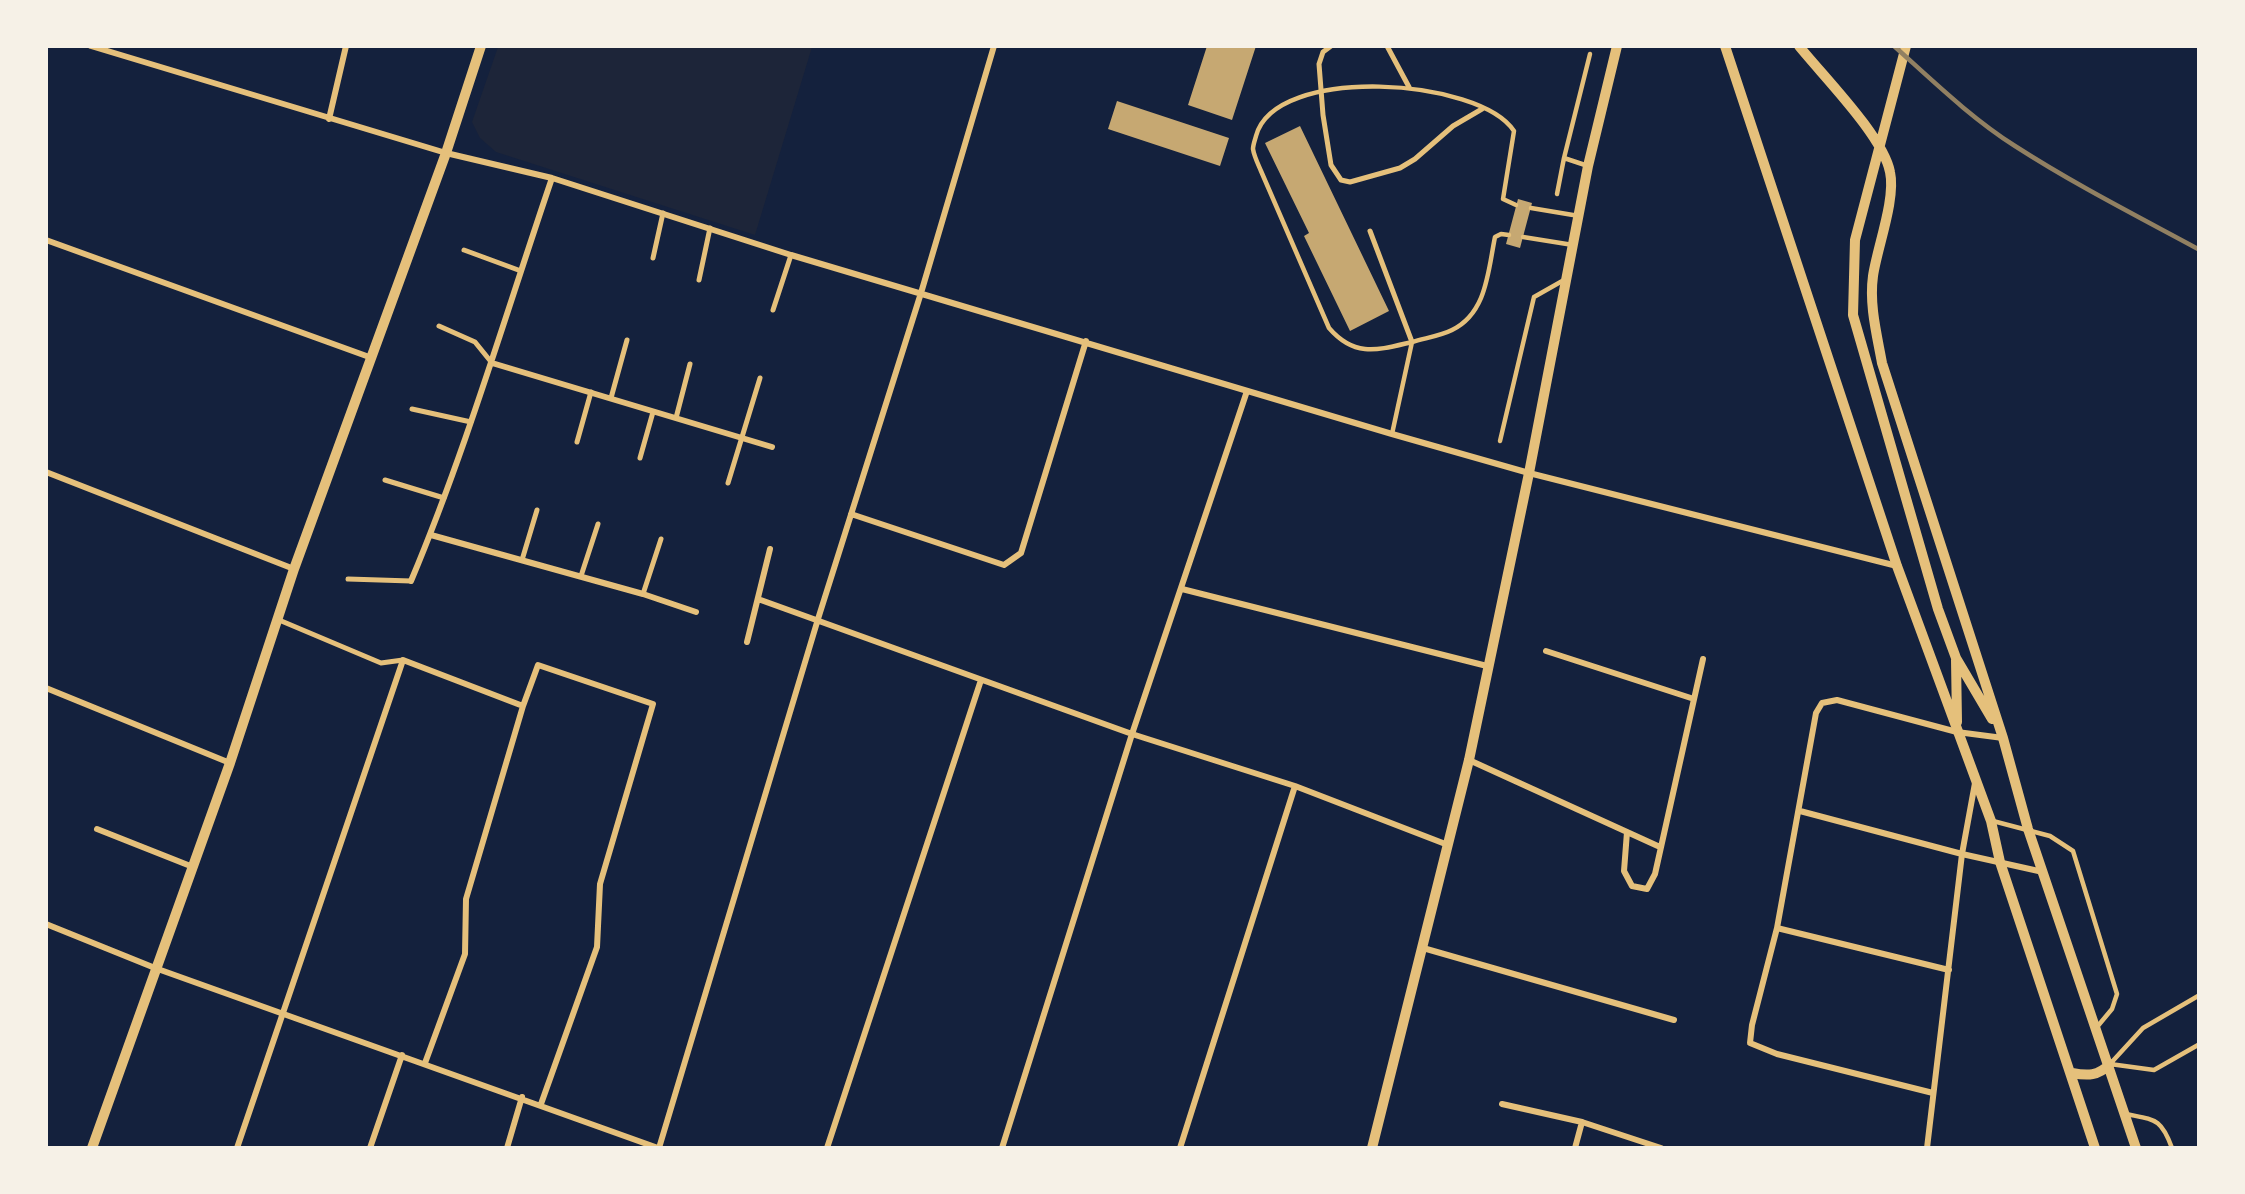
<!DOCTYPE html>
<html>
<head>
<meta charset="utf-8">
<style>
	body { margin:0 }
	#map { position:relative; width:2245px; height:1194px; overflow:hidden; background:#14213d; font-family:"Work Sans",sans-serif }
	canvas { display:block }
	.frame { position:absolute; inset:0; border:48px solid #f6f1e7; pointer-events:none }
</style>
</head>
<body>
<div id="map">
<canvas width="2245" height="1194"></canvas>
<div class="frame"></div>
</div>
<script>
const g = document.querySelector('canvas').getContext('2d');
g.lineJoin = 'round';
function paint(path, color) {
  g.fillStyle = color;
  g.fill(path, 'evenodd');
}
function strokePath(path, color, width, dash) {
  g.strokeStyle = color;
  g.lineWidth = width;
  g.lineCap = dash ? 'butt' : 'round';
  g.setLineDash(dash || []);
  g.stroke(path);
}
paint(new Path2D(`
	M498,47H812L755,235L496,152L480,138L472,122Z`), '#1d2539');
paint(new Path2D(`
	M1207,46H1256L1232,120L1188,105Z
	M1117,101L1229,138L1220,166L1108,129Z
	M1300,126L1389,311L1350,331L1304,236L1309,233L1265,143Z
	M1518,199L1532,203L1520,248L1506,244Z`), '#c6a872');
strokePath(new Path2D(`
	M1588,166L1564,158L1590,54
	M1557,194L1564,158
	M1531,208L1579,216
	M1523,237L1573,245
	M1412,342C1425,338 1440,336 1452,330C1487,313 1488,271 1495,237L1501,234L1509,235
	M1392,434L1412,342C1378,350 1355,358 1329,328L1261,171C1258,164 1254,156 1253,149C1253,145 1255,140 1256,136C1275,64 1480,78 1514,131L1503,199L1516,205
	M1500,441L1534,297L1564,280
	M1993,821L2050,836L2073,851L2117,994L2112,1009L2097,1027
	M2110,1064L2143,1028L2198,996
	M2110,1064L2154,1070L2198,1045
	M2126,1114C2155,1120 2161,1118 2172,1148`), '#e5c07b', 4.5);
strokePath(new Path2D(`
	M1331,46L1323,52L1319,64L1323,115L1331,165L1341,180L1350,182L1400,168L1415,159L1453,126L1482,109
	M1387,46L1409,87
	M1370,231L1412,342
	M464,250L521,271
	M653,258L663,213
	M699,280L710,228
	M773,310L791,255
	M439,326L475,342L492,363
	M611,398L627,340
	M412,409L471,422
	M676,418L690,364
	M577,442L591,392
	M640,458L653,412
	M385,480L444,498
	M728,483L760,378
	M522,560L537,510
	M581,576L598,524
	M348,579L411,581
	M643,594L661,539
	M279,620L381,663L403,660`), '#e5c07b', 5);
strokePath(new Path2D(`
	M91,46L446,153L552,178L791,255L1392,434L1529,473L1897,566
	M329,119L346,46
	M46,240L372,358
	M492,363L772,447
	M46,472L294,569
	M851,514L1004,565L1021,553L1086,341
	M431,535L643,594L696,612
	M411,581C466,450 506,313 552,178
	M1182,589L1487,666
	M758,599L1132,734L1295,786L1448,845
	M747,642L770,549
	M1546,651L1694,699
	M46,688L230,763
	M1469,760L1660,847
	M1800,811L1962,854L2043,872
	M97,829L193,867
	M1627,832L1624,871L1632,886L1647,889L1655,874L1703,659
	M46,924L155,968L658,1148
	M1777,928L1949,970
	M1423,948L1674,1020
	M425,1063L465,954L466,899L523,706L538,665L653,704L600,884L597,947L541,1104
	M1933,1093L1777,1054L1750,1043L1752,1025L1777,928L1816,713L1822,703L1837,700L1957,732L2003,738
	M1502,1104L1582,1122L1661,1148
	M237,1148L403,660L523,706
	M370,1148L402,1055
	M507,1148L522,1097
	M659,1148L818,619L921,293L994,46
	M827,1148L981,680
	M1002,1148L1132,734L1247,391
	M1180,1148L1295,786
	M1575,1148L1582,1122
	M1927,1148L1962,854L1975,783`), '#e5c07b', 6);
strokePath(new Path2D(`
	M1725,46L1897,566L1991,821L2000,862L2095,1148
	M1799,46C1823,76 1883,136 1890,172C1896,199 1877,248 1873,276C1869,305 1877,335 1882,363L2003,738L2028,829L2136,1148
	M1906,46L1855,240L1853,315L1938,609L1956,658L1992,719
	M1956,660L1957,722
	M2072,1073C2088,1076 2098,1076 2110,1064
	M92,1148L230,763L294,569L446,153L481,46
	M1372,1148L1469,760L1529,473L1588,166L1617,46`), '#e5c07b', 10);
strokePath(new Path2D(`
	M1894,46C1933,81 1971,118 2015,146C2074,184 2137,216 2198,249`), '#918062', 4.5);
</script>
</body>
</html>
